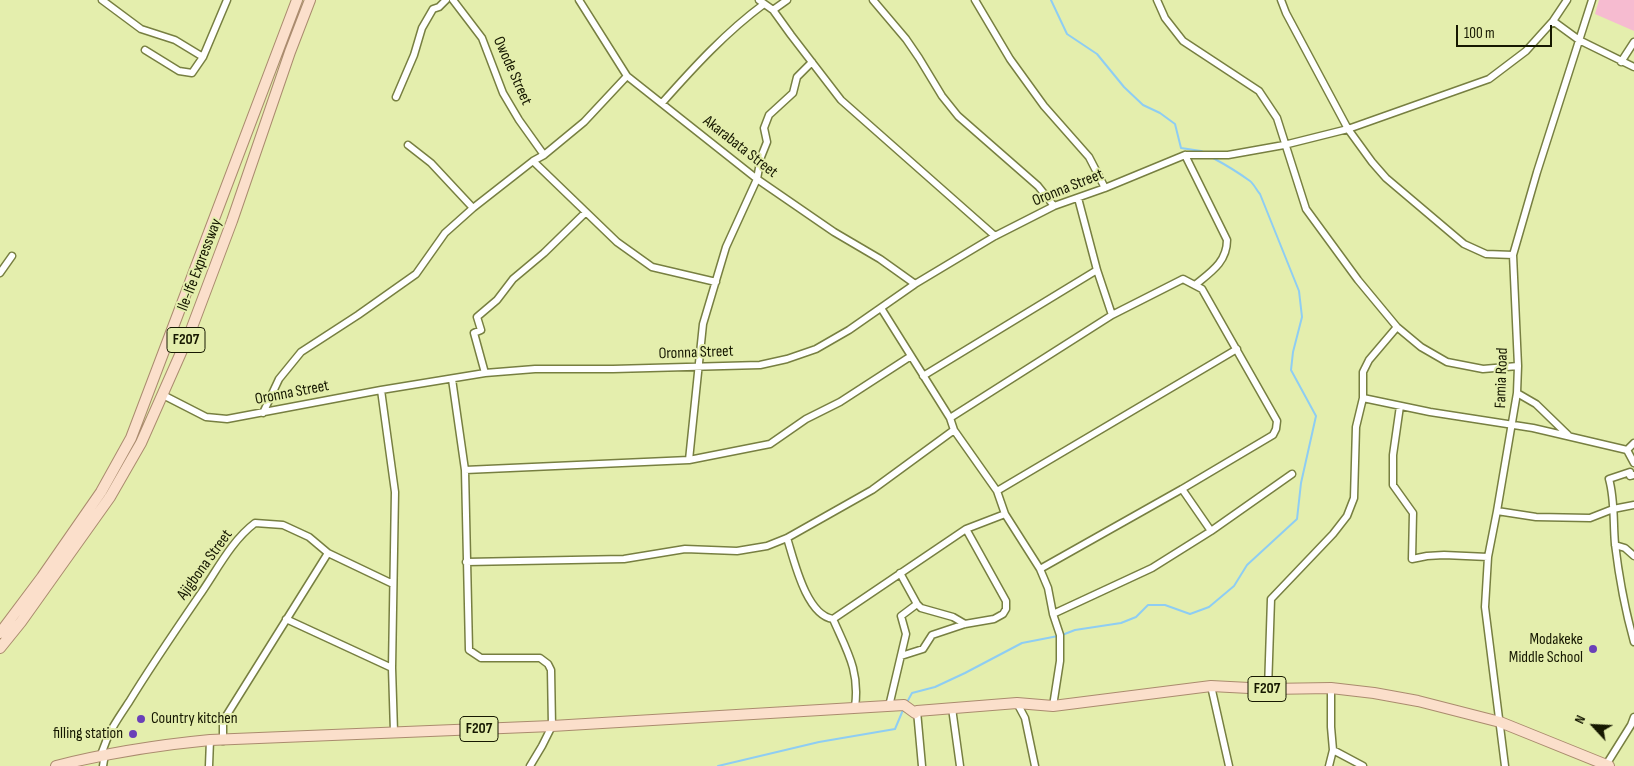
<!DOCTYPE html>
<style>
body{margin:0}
#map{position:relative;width:1634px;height:766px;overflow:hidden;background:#e4eead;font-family:"Sofia Sans Condensed",sans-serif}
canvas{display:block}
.north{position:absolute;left:1569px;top:701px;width:50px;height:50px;-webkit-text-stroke:4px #e4eead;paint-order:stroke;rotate:295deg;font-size:14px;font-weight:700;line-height:20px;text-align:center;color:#161801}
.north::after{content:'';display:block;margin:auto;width:18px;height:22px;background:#161801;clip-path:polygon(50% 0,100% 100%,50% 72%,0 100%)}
.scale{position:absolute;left:1456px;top:25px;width:96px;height:22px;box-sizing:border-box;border:2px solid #161801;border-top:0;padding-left:6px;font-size:15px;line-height:18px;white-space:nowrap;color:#161801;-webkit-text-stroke:4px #e4eead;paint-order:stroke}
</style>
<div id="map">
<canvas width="1634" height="766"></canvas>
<div class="north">N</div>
<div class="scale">100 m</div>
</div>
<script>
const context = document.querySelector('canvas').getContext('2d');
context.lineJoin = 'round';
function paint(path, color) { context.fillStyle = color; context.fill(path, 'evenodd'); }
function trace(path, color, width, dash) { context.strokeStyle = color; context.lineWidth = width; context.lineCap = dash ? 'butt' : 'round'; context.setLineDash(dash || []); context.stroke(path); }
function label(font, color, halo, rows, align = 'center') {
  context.font = font + ' "Sofia Sans Condensed",sans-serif'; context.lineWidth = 4; context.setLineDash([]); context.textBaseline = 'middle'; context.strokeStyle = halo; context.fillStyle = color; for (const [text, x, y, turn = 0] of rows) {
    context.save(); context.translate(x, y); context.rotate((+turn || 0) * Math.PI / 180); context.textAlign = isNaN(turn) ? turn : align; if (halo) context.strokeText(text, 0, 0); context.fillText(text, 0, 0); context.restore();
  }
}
const green = new Path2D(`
 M1599,0H1634V31L1595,14Z`);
const stream = new Path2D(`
 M1051,0L1067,34L1097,54L1124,87L1143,105L1160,113L1175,124L1181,148L1201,151L1205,153
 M1062,635L1075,630L1121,623L1136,617L1148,605H1165L1190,614L1209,607L1234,586L1247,565L1297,519L1301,483L1316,416L1291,370L1293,352L1302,317L1299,291L1260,194C1257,191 1254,184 1250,181C1239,173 1226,165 1213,158
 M906,704L912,693L935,687L965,673L1022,643L1058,636
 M718,766L819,742L895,729L903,710`);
const minor = new Path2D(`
 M102,0L141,29L175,40L203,57
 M453,0L482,38L503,93L519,120L544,155
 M579,0L627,76L757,179L834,232L880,259L915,284
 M759,0L773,10L791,35L841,100L995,236
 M873,0L906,39L919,58L942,96L958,116L1038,186L1054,206
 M975,0L1010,59L1044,106L1089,157L1105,188
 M1157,0L1165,18L1183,41L1259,91L1277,118L1306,209L1358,280L1397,327L1421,347L1447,362L1483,369L1518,366
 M1281,0L1286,13L1348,129L1372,162L1386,178L1464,244L1486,254L1513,255
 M773,10L787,0
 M1553,21L1579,40L1634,67
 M145,50L179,71L192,73L203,57L227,0
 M1621,62L1634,42
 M396,97L414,55L422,28L433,9L439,7L446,0
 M662,103C694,67 726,32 764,4
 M408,145L431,163L473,208
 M1185,155L1227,240C1227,262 1211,272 1195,285
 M533,161L617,242L652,267L716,282
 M1078,198L1097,270L1112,315
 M0,273L12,256
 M881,308L950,418L954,430L997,491L1005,514L1040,569L1048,588L1053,614L1060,635V661L1053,706
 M485,373L474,333L481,330L477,317L497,300L513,279L544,253L586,212
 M923,376L1097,270
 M452,379L465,470L469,650L481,658H540L548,664L551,670L552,726L542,746L530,766
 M381,390L395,492L392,668L394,732
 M1517,393L1536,404L1568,435
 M163,395L206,417L227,419L381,390L485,373L535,369H613L760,365L787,359L816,349L849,330L915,284L995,236L1054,206L1105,188L1185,155H1228L1284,145L1348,129L1489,79L1526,51L1553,21L1567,0
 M1363,398L1430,412L1533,428L1627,450L1634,443
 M1400,406L1393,455V485L1413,513L1412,559L1427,556L1444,555L1488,557
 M263,413L279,379L301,352L358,315L416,274L445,233L473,208L533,161L544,155L584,122L627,76
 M950,418L1112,315L1183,279L1202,289L1277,421L1276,429L1273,435L1182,489L1040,569
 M1627,450L1634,463
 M689,460L703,324L726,247L757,179L761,157L767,142L764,128L769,115L793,93L797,77L812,62
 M465,470L689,460L770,444L806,419L840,402L911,356
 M1634,475L1630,476V472L1609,479C1615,500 1613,522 1615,544C1619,577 1625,610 1634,642
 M997,491L1237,349
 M1497,511L1536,517L1590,518L1613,509L1634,505
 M1211,531L1292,474
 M787,538C794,560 806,615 833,619L966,529L1005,514
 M1615,545L1625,548L1634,556
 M466,562L624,559L685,549L737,551L767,546L787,538L872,490L954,430
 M917,604L921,608L953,617L965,624
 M1053,614L1152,568L1211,531L1182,489
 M286,619L392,668
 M833,619C847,651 860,671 855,707
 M901,656L923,649L932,635L965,624L994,619L1003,614L1006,609V601L966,529
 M1211,686L1229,766
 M1268,689L1271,599L1333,534L1347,516L1354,498L1356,427L1363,398V372L1369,360L1397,327
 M1017,703L1025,718L1035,766
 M892,706L890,702L906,634L901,616L917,604L900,573
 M952,708L960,766
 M917,711L922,766
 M223,741V721L328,553
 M1333,750L1363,766
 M1606,765L1631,725L1634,717
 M103,766L105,754L102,752C109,731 117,720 129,702C151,666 175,631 199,596C216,572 231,541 255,523L283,525L309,537L328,553L393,584
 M209,766L210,740
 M1329,766L1333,750L1331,727V688
 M1505,766L1485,607L1488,557L1497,511L1517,393L1518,366L1513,255L1537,172L1592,0`);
const primary = new Path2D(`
 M0,633L42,577L101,492L131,438L297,0
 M0,648L21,622L110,497L141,443L191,330L232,221L290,52L310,0
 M56,766C107,753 158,745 210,740L552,726L904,705L915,713L917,711L1017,703L1053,706L1211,686L1268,689L1331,688L1374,693L1418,701L1500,722L1609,766`);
const markers = [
 [1593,649,5,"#6a40b8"],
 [141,719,5,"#6a40b8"],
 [133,734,5,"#6a40b8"]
];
const shields = [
 [186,340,38],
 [1267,689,38],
 [479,729,38]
];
const shieldNames = [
 ["F207",186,340],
 ["F207",1267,689],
 ["F207",479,729]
];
const streetNames = [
 ["Owode Street",512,71,66],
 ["Akarabata Street",740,147,38],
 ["Oronna Street",1068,188,-22],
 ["Ile-Ife Expressway",200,265,-69],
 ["Oronna Street",696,353,-2],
 ["Famia Road",1502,378,-88],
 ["Oronna Street",292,393,-11],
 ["Ajigbona Street",205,565,-54]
];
const poiNames = [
 ["Modakeke",1583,640],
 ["Middle School",1583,658],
 ["Country kitchen",151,719,"left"],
 ["filling station",123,734]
];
paint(green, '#f6bbd0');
trace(stream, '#8ecdf3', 2);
trace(minor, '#777f41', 9);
trace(primary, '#aa8b6e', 12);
trace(minor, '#fff', 6);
trace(primary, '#fbdfcb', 10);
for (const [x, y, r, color] of markers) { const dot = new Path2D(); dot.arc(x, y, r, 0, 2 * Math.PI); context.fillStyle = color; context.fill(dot); trace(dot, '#e4eead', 2); }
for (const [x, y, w] of shields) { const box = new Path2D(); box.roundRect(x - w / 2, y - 12.5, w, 25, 4); context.fillStyle = '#e4eead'; context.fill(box); trace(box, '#161801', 1); }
label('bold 15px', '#161801', null, shieldNames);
label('16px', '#161801', '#e4eead', streetNames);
label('16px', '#161801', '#e4eead', poiNames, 'right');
</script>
